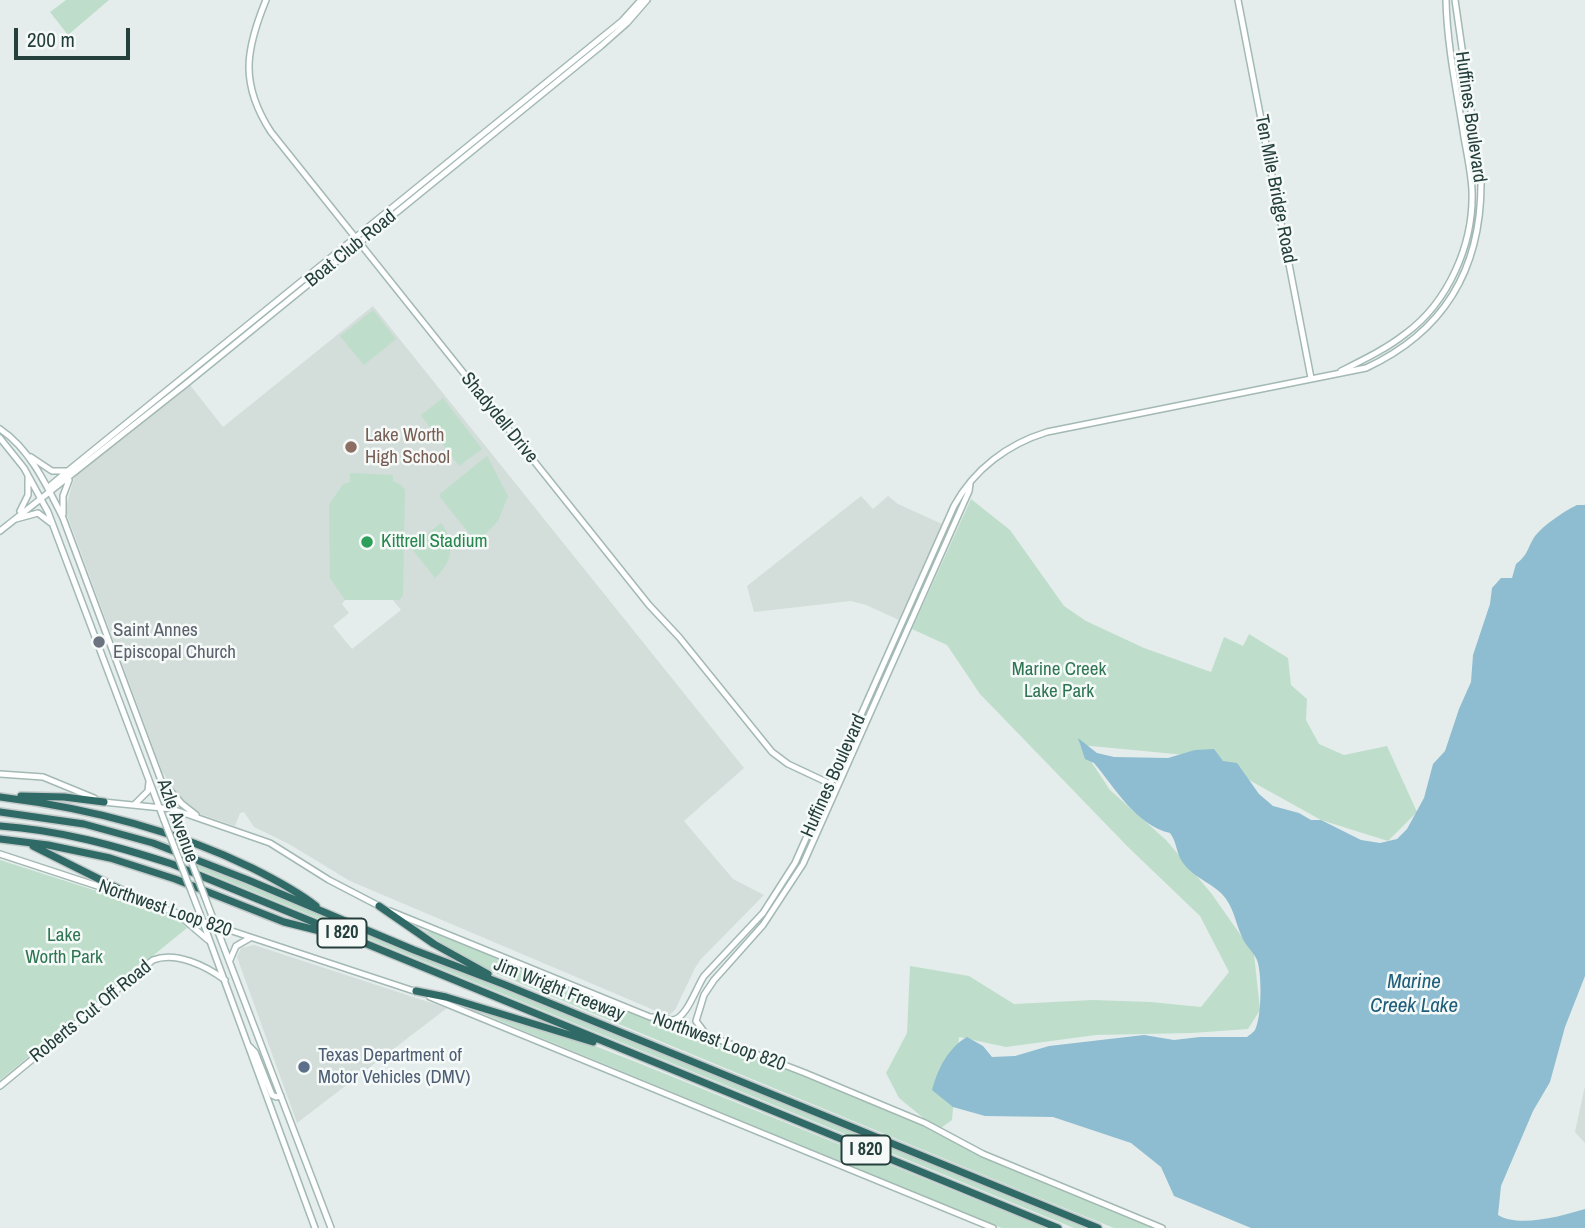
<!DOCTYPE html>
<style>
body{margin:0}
#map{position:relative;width:1585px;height:1228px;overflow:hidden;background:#e4edeb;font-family:"Archivo Narrow",sans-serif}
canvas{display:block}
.scale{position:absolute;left:14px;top:28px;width:116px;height:32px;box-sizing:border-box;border:4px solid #243f3c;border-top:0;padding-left:9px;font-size:21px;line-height:24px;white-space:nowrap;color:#243f3c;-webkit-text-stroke:5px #f5faf8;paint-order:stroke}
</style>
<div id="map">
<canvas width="1585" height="1228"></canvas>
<div class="scale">200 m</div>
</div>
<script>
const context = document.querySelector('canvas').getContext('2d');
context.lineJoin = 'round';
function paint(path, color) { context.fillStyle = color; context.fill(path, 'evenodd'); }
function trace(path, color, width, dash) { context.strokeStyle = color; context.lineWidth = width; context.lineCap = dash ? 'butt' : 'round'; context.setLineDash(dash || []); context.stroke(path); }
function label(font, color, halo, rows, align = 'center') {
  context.font = font + ' "Archivo Narrow",sans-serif'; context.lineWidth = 5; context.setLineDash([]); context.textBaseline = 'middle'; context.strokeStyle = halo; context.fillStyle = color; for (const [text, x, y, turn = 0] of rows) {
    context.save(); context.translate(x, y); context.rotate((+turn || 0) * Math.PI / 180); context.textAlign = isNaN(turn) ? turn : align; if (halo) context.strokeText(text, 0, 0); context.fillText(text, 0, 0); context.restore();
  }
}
const built = new Path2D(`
 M373,306L744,768L684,821L733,879L764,895L701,959L695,968L675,1010L668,1016L350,881L289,844L254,827L244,812L240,813L235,826L197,813L175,793L162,771L67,515L66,507L75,475L190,385L223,427ZM345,600H393L401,610L352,649L333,626L349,613L342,604Z
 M861,496L873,509L888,496L898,504L942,524L899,620L866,605L851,601L754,612L747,586Z
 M254,945L447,1008L297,1123L237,957L241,948Z
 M1585,1086V1143L1575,1132Z`);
const green = new Path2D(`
 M66,0H109L68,35L50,12Z
 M373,310L396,339L364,365L340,336Z
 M443,398L482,449L459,466L421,415Z
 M487,456L508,496L498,521L477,543L439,496L440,494Z
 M350,473L393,475V481L401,485L405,490L403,595L399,600H345L330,578L329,505L343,484L350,482Z
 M971,499L1010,530L1064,606L1086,621L1144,648L1211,672L1224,637L1243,646L1249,634L1288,658L1291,685L1307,699L1306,720L1319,744L1344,755L1387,746L1417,812L1388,841L1321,820L1249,780L1217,758L1080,745L1110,790L1166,840L1211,893L1254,954L1260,1010L1248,1029L1192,1033L1096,1035L1006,1047L959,1037L952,1120L938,1130L899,1098L886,1073L907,1033L910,966L969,976L1014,1004L1093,1000L1151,1002L1201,1007L1229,972L1200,916L1128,847L980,694L947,645L912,629Z
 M441,523C456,542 453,562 435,578L412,549V546Z
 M0,860L175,916L187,928L0,1080Z
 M196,864L1089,1228H1074L198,869Z
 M423,930L429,932L430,930L661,1024L731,1046L800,1074L921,1124L988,1159L1153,1228H1114L1032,1195L493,972L449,948Z
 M459,1004L582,1041L636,1062L1046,1228H1002Z`);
const water = new Path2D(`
 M1577,505H1585V976L1565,1027L1550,1082L1533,1111L1501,1186L1498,1215C1519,1228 1562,1216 1585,1209V1228H1251L1174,1196L1161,1167L1131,1143L1053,1117L985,1116L953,1107L932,1090C938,1069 947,1049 967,1037L983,1046L992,1057L1015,1056L1049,1046L1144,1035L1174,1040L1200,1037H1247C1249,1035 1253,1033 1255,1030C1262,1017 1262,973 1257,960C1253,951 1245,945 1242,937C1235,922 1234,906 1221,893C1208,881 1189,875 1180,858C1176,849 1176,841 1170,833C1136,825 1115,788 1094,763L1085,759L1078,738L1097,753L1114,757L1168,758L1195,750L1214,749L1223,761L1237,763L1259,794L1273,806L1299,813L1311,820H1321L1361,840L1380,843L1397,839L1407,829L1424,798L1433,764L1445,751L1459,709L1471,682L1473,655L1490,604L1492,588L1501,578H1512L1516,564C1529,554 1527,548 1535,536C1545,524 1563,512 1577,505Z`);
const secondary = new Path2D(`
 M266,0C245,51 240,84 271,132L649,605L679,637L772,752L788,764L837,787
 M1238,0L1311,378
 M1341,371C1363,360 1386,349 1405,334C1449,302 1474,243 1472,190C1471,172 1467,154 1464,137C1457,92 1447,46 1446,0
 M0,429C30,449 47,486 63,518L175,818
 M0,438L24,468L48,512L164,820
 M31,457L52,471H66
 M49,490L51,485L69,470L622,21L641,0
 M20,511L28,495V478
 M63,514V496L69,480
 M16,519L38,513L51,523
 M0,531L187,383L601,46L627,23L647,0
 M0,774L43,777L94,798
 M166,786L182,804L196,815
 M103,802L172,809L270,843L329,880L381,907
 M134,805L148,791L149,782
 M0,854L125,895
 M144,902L417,992
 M390,911L650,1017
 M200,914L315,1228
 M212,916L331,1228
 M181,917L208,940
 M230,960L236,946L250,938
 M430,997L993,1228
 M650,1017C658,1016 664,1020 672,1020C686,1020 696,988 704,976L763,913L795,863L954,506C974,469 1008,444 1047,432L1366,368C1446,331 1482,266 1481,180L1455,0
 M666,1022L707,1035L805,1073L925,1123L983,1154L1162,1228
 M705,1033L696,1021L704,995L714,980L763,925L803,864L969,491L970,484
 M249,1046L255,1052L272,1095L276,1097L281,1096
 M0,1086L153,960C176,951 206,966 225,980`);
const highway = new Path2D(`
 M21,796L64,797L104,802
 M0,797C88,808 172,829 252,868C274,879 297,891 316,906
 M0,812L84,824L153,843L248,880L414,950L503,984L1098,1228
 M0,826C60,830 116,846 172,864L1058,1228
 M0,839L48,845L110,858L175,879L284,922L348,938
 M33,846L145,902
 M379,906L434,944L488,974
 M416,991L446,997L593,1042`);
const secondaryBridge = new Path2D(`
 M175,818L212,916
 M164,820L200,914`);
const markers = [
 [351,447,7,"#8d6e63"],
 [367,542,7,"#2e9e5b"],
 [99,642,7,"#6b7280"],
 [304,1067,7,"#5c6f8a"]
];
const shields = [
 [342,933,49],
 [866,1150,49]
];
const shieldNames = [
 ["I 820",342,933],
 ["I 820",866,1150]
];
const streetNames = [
 ["Huffines Boulevard",1470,117,82],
 ["Ten Mile Bridge Road",1275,189,79],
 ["Boat Club Road",351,249,-39],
 ["Shadydell Drive",499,418,51],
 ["Huffines Boulevard",834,776,-66],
 ["Azle Avenue",177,821,70],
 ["Northwest Loop 820",165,909,19],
 ["Jim Wright Freeway",559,990,22],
 ["Roberts Cut Off Road",91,1012,-39],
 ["Northwest Loop 820",719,1042,20]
];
const educationNames = [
 ["Lake Worth",365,436],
 ["High School",365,458]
];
const leisureNames = [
 ["Kittrell Stadium",381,542]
];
const worshipNames = [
 ["Saint Annes",113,631],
 ["Episcopal Church",113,653]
];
const parkNames = [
 ["Marine Creek",1059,670],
 ["Lake Park",1059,692],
 ["Lake",64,936],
 ["Worth Park",64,958]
];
const serviceNames = [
 ["Texas Department of",318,1056],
 ["Motor Vehicles (DMV)",318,1078]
];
const waterNames = [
 ["Marine",1414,982],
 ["Creek Lake",1414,1006]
];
paint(built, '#d3ddda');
paint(green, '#bedecb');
paint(water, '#8ebcd0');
trace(secondary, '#a3b9b4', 8);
trace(highway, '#c2c9c8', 10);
trace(secondary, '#fff', 5);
trace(highway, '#306a67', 7);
trace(secondaryBridge, '#a3b9b4', 8, []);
trace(secondaryBridge, '#fff', 5);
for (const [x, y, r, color] of markers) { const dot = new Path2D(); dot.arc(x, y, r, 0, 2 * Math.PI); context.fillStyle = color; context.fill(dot); trace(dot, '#f5faf8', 2.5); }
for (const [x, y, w] of shields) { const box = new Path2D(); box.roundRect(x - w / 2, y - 14.5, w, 29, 5); context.fillStyle = '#f5faf8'; context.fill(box); trace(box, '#243f3c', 2); }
label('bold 18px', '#243f3c', null, shieldNames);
label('19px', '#243f3c', '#f5faf8', streetNames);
label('19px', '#785e54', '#f5faf8', educationNames, 'left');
label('19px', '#27864d', '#f5faf8', leisureNames, 'left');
label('19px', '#5b616d', '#f5faf8', worshipNames, 'left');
label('19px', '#2f7554', '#f5faf8', parkNames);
label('19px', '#4e5e75', '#f5faf8', serviceNames, 'left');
label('italic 21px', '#1f5d7a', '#f5faf8', waterNames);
</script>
